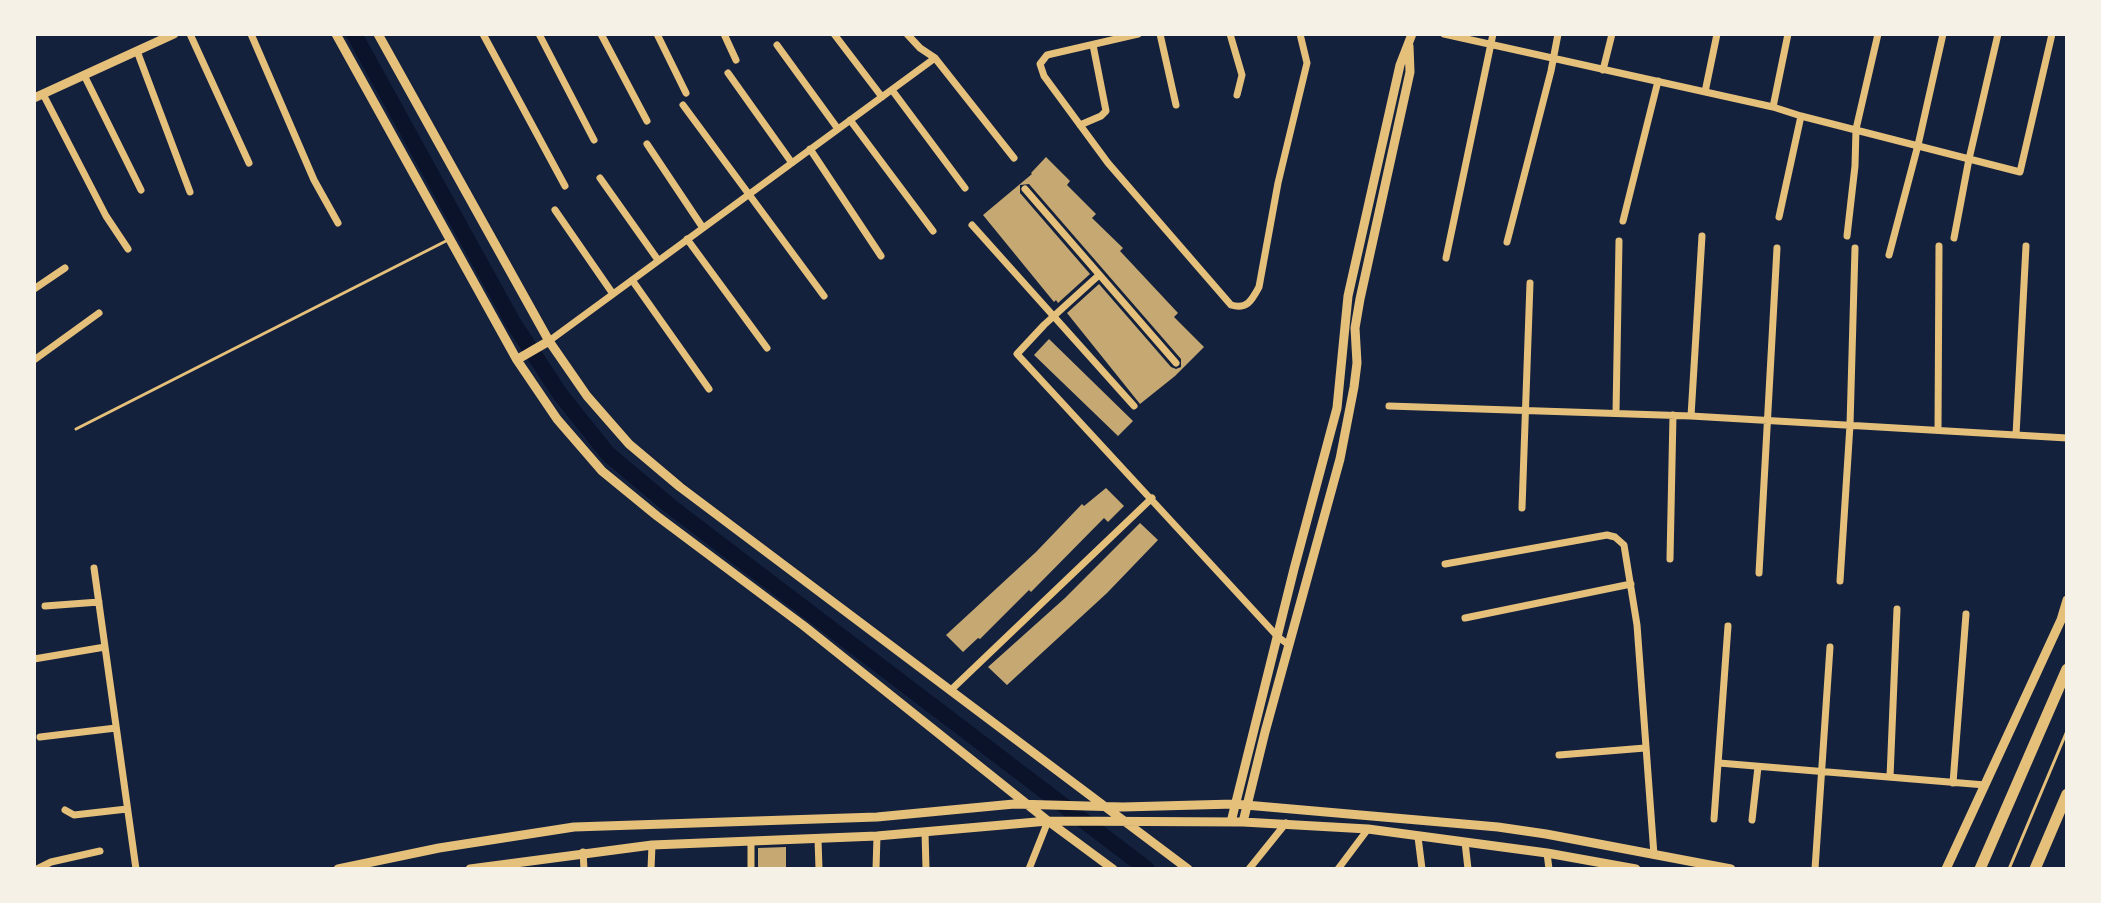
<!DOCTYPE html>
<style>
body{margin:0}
#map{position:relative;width:2101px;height:903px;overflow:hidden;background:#14213d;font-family:Manrope,sans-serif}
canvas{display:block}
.frame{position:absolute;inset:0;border:36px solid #f6f1e7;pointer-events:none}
</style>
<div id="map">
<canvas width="2101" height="903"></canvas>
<div class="frame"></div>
</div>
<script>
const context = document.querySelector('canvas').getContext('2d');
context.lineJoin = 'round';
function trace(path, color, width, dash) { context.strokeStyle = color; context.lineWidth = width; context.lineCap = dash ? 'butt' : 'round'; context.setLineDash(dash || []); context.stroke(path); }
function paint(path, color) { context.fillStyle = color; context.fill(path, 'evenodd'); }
const canal = new Path2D(`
 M354,34L514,324L560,394L608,454L670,506L1147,869`);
const building = new Path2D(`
 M1046,157L1070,181L1067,185L1096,214L1092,218L1123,248L1120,251L1178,313L1174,317L1204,347L1175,376L1140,404L1067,313L1099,284L1171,367L1176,369L1181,367V359L1029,184L1020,185V193L1090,274L1058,303L1056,300L1054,302L983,215L1032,174L1031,173Z
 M1049,339L1133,421L1118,436L1034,355Z
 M1106,488L1124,506L1108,522L1104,518L1031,592L1029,590L980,639L978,638L963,652L946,635L1036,552L1082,504L1084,506Z
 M1140,523L1158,540L1107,593L1007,685L988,667L1065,598Z
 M786,847V869H758V848Z`);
const service = new Path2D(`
 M76,429L446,241
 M2009,869L2067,731`);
const minor = new Path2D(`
 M190,34L249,163
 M251,34L314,180L338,223
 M483,34L565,186
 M539,34L594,140
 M601,34L647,121
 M657,34L686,93
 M724,34L736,60
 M834,34L882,97
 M907,34L920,48L935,58L1014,158
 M1138,34L1047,55L1040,64L1044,76L1108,163L1231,305C1247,310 1252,300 1259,287L1278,183L1307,63L1300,34
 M1160,34L1176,105
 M1230,34L1242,75L1237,95
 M1444,34L1773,107L1801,116L2020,172L2052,34
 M777,45L838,129
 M137,51L190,192
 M1603,70L1612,34
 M728,73L792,163
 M84,75L141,190
 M892,90L965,188
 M1705,92L1717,34
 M43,94L106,216L128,249
 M683,105L824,296
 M1773,107L1788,34
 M850,120L933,231
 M1080,125L1101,116L1106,111L1093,45
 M647,144L703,228
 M810,149L881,256
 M600,178L658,260
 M1025,189L1176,363
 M555,210L613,294
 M1779,217L1801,116
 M1623,221L1658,81
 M972,225L1134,406
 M1847,236L1855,166L1856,129L1878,34
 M1954,238L1969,159L1998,34
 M687,239L767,348
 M1507,242L1551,71L1558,34
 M1889,255L1918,145L1943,34
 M1446,258L1493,34
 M1099,275L1044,325L1017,354L1278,637L1289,645
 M632,280L709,389
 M34,289L65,268
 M549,341L935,58
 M34,360L99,313
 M1389,406L1691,416L2067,438
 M1616,413L1619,241
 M1691,416L1702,236
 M1938,430L1939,246
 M2016,435L2026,246
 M1522,508L1530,283
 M1670,559L1673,415
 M1445,564L1607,535L1615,537L1624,545L1637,625L1654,855
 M94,568L136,869
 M1759,573L1777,248
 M1840,581L1850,425L1855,248
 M45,606L99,602
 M1465,618L1631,584
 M34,659L105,647
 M952,689L1152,498
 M40,737L116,728
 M1559,755L1645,748
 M1719,763L1985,785
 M1890,777L1897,609
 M1953,783L1966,614
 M65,810L74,815L127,809
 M1714,819L1728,626
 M1752,820L1758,767
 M925,832L926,869
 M1418,837L1422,869
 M818,839L819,869
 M1465,842L1468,869
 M583,852L584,869
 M1547,853L1549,869
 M37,869L51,862L100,851
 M651,869L652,845
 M751,869V841
 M876,869L877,836
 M1029,869L1048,821
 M1249,869L1286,823
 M1338,869L1368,829
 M1815,869L1830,647`);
const tertiary = new Path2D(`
 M336,34L517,360L557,419L602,471L657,516L804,626L1048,821L1113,869
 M378,34L549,341L587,396L629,444L680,487L1188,869
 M34,98L174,34
 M518,359L549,341
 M1231,822L1294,569L1337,408L1348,296L1400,65L1412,34
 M1243,822L1265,732L1340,459L1354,387L1357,363L1355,328L1360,299L1410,72L1409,46
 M338,869L439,848L574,827L877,817L1014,804L1123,807L1234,804L1498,827L1546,834L1731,869
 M470,869L652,845L877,836L1048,821L1243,822L1368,829L1547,853L1636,869
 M1946,869L2061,620L2067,600`);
const primary = new Path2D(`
 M1980,869L2067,669
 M2035,869L2067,794`);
trace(canal, '#0b132b', 16);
paint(building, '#c6a872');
trace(service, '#e5c07b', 3);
trace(minor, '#e5c07b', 7);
trace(tertiary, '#e5c07b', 9);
trace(primary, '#e5c07b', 11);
</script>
